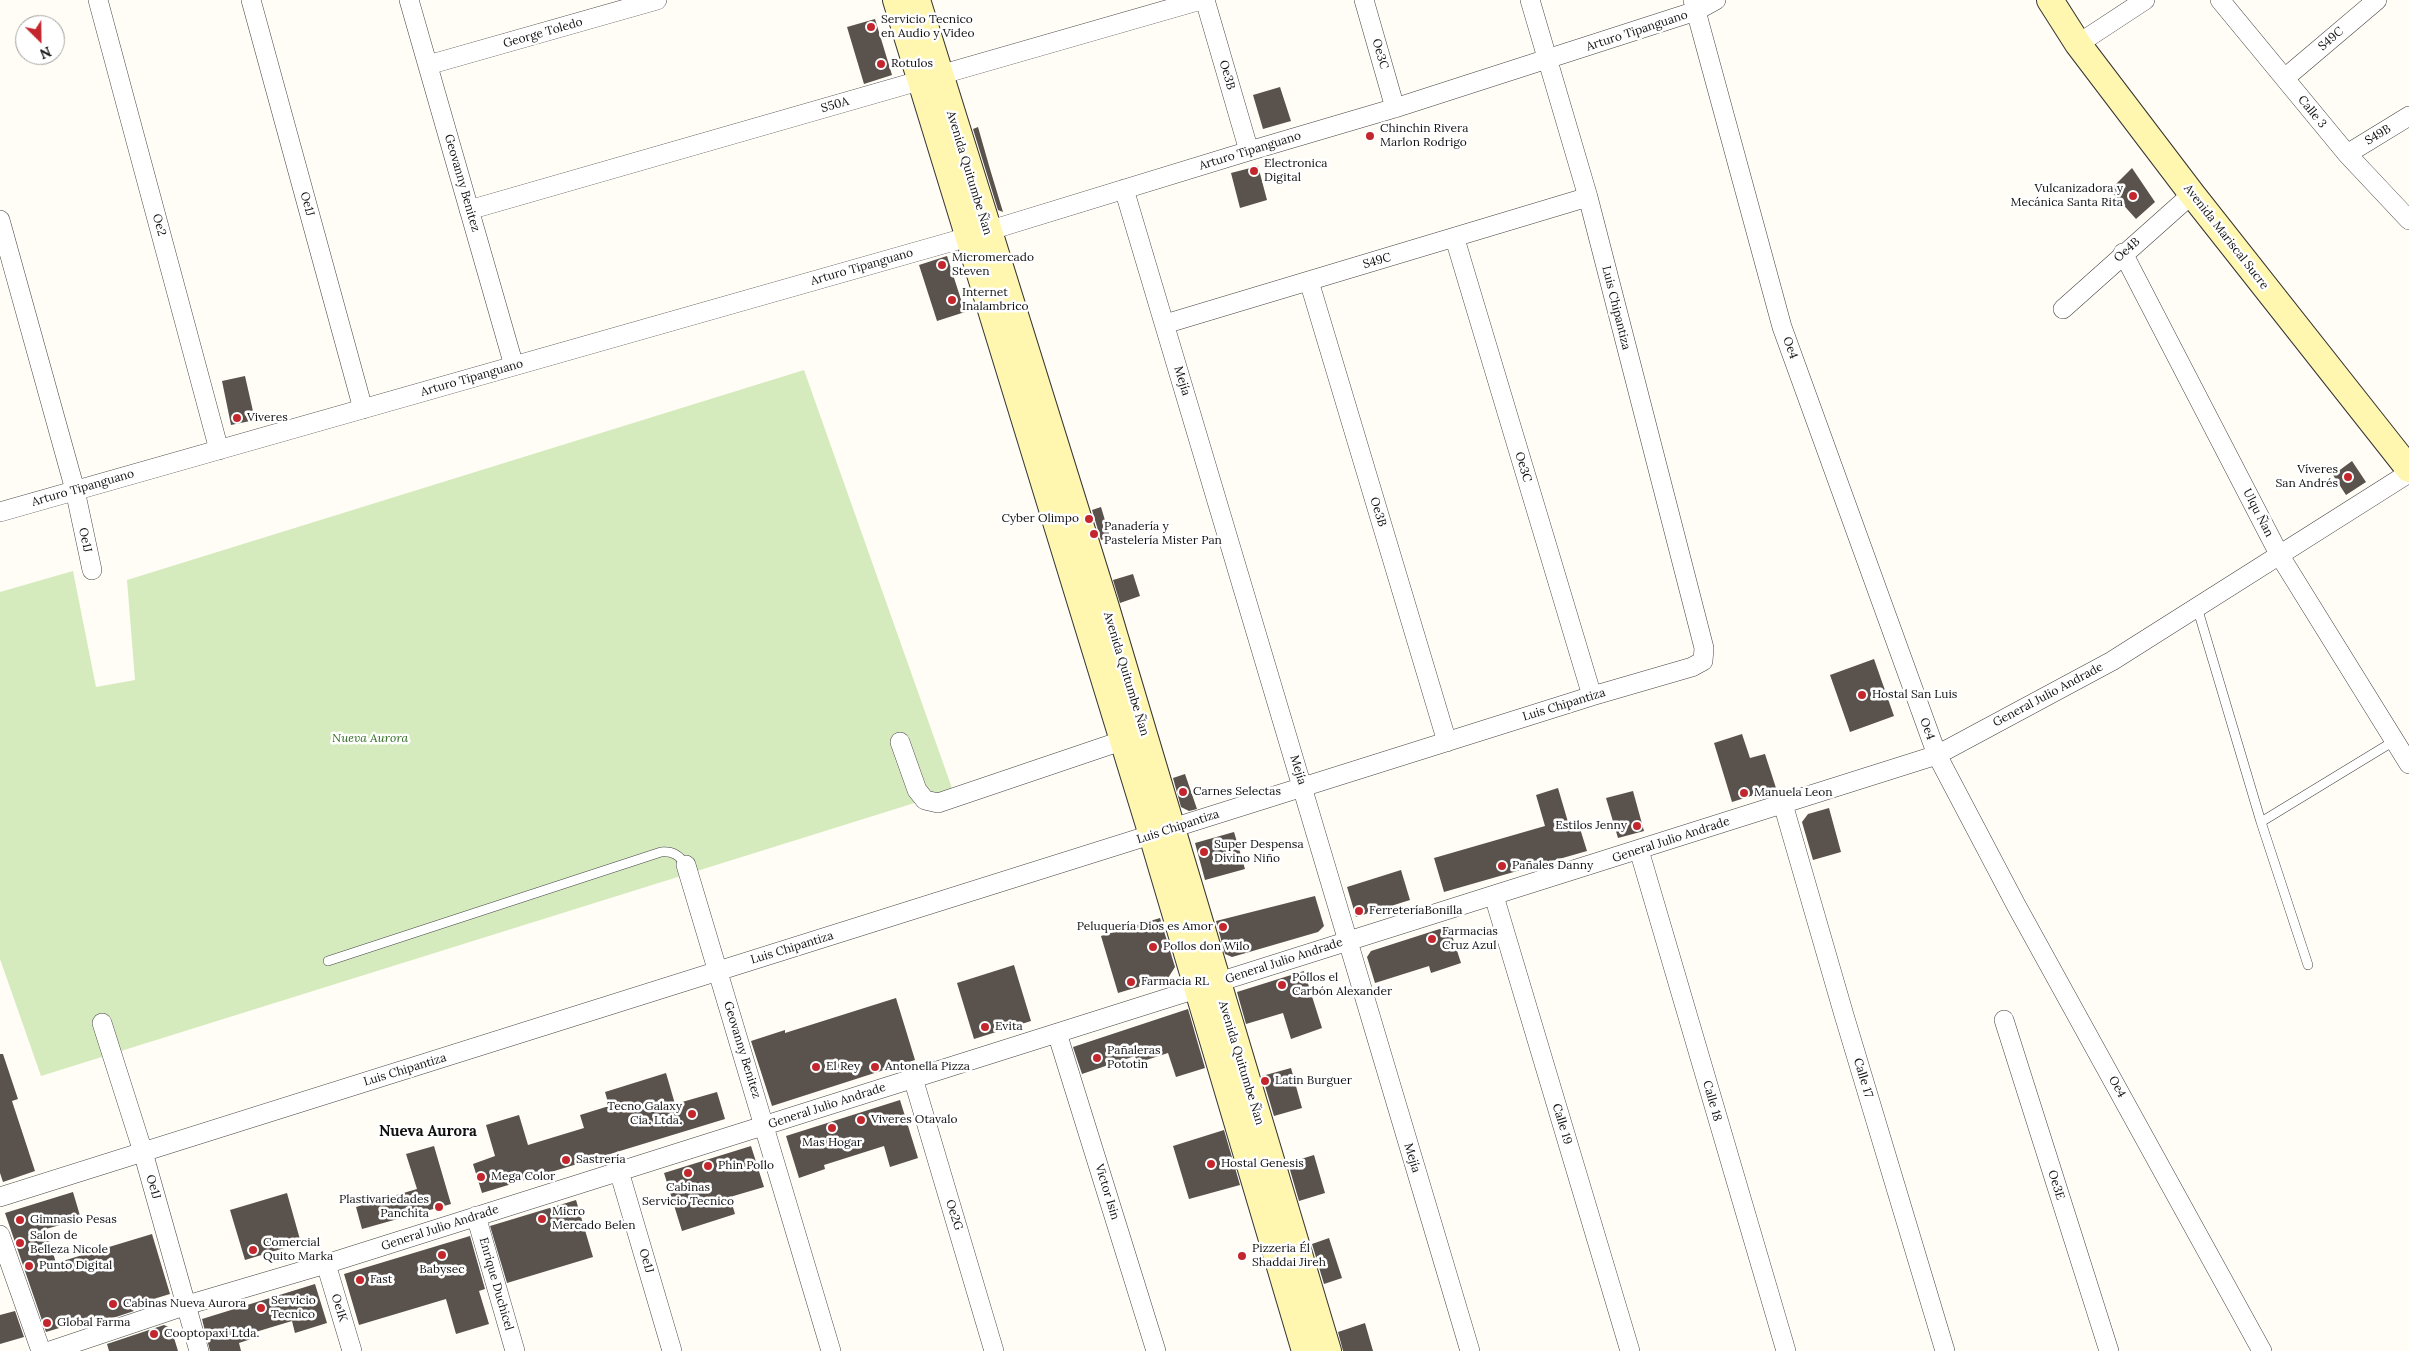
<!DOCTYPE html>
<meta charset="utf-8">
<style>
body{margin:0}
#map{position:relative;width:2409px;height:1351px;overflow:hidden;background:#fffdf5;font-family:Lora,serif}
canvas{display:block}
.north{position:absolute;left:15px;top:15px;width:50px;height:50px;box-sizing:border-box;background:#fff;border:1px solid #a0a0a0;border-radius:50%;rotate:157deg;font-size:14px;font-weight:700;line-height:20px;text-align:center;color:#111}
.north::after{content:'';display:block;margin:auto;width:18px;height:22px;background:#c4262e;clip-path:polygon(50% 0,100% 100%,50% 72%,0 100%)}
</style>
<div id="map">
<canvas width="2409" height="1351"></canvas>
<div class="north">N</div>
</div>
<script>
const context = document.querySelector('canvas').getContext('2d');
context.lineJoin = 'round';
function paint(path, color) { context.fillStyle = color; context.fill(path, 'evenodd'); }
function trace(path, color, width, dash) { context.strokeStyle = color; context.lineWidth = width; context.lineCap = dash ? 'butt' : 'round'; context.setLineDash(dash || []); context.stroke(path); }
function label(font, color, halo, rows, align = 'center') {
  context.font = font + ' Lora,serif'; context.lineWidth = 5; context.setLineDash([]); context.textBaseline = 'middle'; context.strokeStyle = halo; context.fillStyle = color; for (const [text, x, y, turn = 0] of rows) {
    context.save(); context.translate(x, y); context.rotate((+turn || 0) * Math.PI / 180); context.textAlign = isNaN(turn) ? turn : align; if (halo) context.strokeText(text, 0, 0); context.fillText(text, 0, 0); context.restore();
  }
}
const green = new Path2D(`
 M804,370L953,791L41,1076L0,959V592L73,571L96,687L135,680L127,580Z`);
const building = new Path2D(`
 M875,19L892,75L864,84L847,27Z
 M1280,87L1291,121L1263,129L1253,95Z
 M978,127L990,169L1003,212L998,210L973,129Z
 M1258,166L1267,200L1240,208L1231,173Z
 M2132,168L2155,202L2136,219L2110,190Z
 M947,256L965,312L937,321L919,265Z
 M245,376L255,420L231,425L222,381Z
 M2352,461L2366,482L2346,495L2333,475Z
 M1101,507L1110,537L1101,540L1092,510Z
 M1133,574L1140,596L1120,603L1113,580Z
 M1874,659L1894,716L1850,732L1830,675Z
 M1742,734L1750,758L1765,754L1776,788L1732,802L1714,743Z
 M1185,774L1197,809L1189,811L1181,807L1173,778Z
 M1558,788L1568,822L1577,819L1587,851L1444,892L1434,858L1545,826L1536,795Z
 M1633,791L1644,831L1618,838L1606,798Z
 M1829,808L1841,852L1813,860L1802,822L1808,814Z
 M1234,832L1245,869L1205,880L1195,843Z
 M1401,870L1410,900L1356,917L1347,887Z
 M1315,896L1324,926L1318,932L1232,957L1225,954L1216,921Z
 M1160,918L1175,967L1168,978L1118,993L1101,936Z
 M1449,926L1461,963L1431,973L1429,966L1375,983L1367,957L1371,951Z
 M1014,965L1031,1021L974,1039L957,983Z
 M1304,971L1322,1028L1291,1039L1283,1013L1246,1024L1237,992Z
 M896,998L915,1060L772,1106L751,1041L785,1030V1033Z
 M1188,1009L1205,1068L1176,1077L1168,1053L1137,1063L1135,1056L1082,1074L1073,1047Z
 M0,1054H3L18,1099L12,1101L35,1171L3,1182L0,1173Z
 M1291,1068L1302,1108L1274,1116L1262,1076Z
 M666,1073L675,1104L717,1092L725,1119L482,1193L473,1164L495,1156L486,1125L519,1115L528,1145L584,1128L580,1115L609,1106L605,1092Z
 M900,1100L918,1158L890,1167L884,1146L824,1165L825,1169L799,1178L786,1136Z
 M1224,1130L1240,1185L1189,1199L1173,1146Z
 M434,1146L451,1204L362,1229L356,1207L417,1189L406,1154Z
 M751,1146L764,1187L730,1197L735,1214L682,1231L664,1173Z
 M1314,1155L1325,1193L1299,1201L1288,1163Z
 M73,1192L81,1219L46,1229L56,1263L152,1234L170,1294L127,1307L134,1311L101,1322L99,1316L46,1332L5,1213Z
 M287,1193L301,1243L245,1260L230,1210Z
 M576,1200L593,1257L507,1283L490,1226Z
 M470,1236L485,1289L479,1291L489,1324L456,1334L446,1299L359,1325L344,1274Z
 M1329,1238L1342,1278L1324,1284L1312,1244Z
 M315,1284L327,1323L295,1333L292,1321L249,1334L251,1339L239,1343L241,1351H210L202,1319Z
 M15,1311L24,1337L0,1344V1315Z
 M1365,1323L1373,1351H1343L1338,1332Z
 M164,1325L171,1328L178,1351H109L107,1344Z`);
const lane = new Path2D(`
 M2197,607L2261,822L2308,965
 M2261,822L2394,741
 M328,961L661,852C673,851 679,855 686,865`);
const street = new Path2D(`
 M98,0L219,450
 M251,0L363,409
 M409,0L514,366
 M1205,0L1249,151
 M1364,0L1395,108
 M1693,0L1782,327L1937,755L2016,905L2262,1351
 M2220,0L2347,154L2409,220
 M2078,44L2145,0
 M428,65L657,0
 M2285,78L2377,0
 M2347,154L2409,116
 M1124,189L1470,1351
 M469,210L1201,0
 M0,220L75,490L92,570
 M1455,239L1592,696
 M2123,253L2280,556L2409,764
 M1309,281L1447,742
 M2063,309L2192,194
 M1165,324L1588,197
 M0,512L968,237L1249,151L1395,108L1696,11L1716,0
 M900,742L917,790L925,800L938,803L1133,737
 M1783,804L1844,1015L1945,1351
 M1639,850L1786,1351
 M686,865L831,1351
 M1494,896L1630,1351
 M2004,1020L2109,1351
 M102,1023L143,1152L199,1351
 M1057,1033L1156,1351
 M913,1078L994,1351
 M619,1171L672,1351
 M0,1197L1592,696L1692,667L1703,661L1704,648L1588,197L1530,0
 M476,1216L515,1351
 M0,1235L41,1351
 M326,1264L352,1351
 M50,1351L187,1305L326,1264L1937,755L2112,661L2409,473`);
const secondary = new Path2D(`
 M896,0L1152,835L1305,1351
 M917,0L1105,604L1328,1351
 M2050,0L2078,44L2192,194L2409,469`);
const markers = [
 [871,27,5,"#c4262e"],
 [881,64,5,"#c4262e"],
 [1370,136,5,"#c4262e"],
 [1254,171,5,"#c4262e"],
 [2133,196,5,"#c4262e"],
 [942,265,5,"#c4262e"],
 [952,300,5,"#c4262e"],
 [237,418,5,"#c4262e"],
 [2348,477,5,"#c4262e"],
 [1089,519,5,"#c4262e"],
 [1094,534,5,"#c4262e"],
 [1862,695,5,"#c4262e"],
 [1183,792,5,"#c4262e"],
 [1744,793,5,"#c4262e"],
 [1637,826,5,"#c4262e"],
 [1204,852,5,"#c4262e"],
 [1502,866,5,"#c4262e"],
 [1359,911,5,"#c4262e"],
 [1223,927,5,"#c4262e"],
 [1432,939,5,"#c4262e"],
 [1153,947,5,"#c4262e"],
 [1131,982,5,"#c4262e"],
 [1282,985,5,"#c4262e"],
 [985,1027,5,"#c4262e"],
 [1097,1058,5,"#c4262e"],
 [816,1067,5,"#c4262e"],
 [875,1067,5,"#c4262e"],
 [1265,1081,5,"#c4262e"],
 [692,1114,5,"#c4262e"],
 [861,1120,5,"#c4262e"],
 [832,1128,5,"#c4262e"],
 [566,1160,5,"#c4262e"],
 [1211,1164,5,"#c4262e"],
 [708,1166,5,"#c4262e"],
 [688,1173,5,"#c4262e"],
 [481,1177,5,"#c4262e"],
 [439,1207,5,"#c4262e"],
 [542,1219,5,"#c4262e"],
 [20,1220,5,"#c4262e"],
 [20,1243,5,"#c4262e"],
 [253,1250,5,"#c4262e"],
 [442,1255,5,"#c4262e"],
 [1242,1256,5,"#c4262e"],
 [29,1266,5,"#c4262e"],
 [360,1280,5,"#c4262e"],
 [113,1304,5,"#c4262e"],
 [261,1308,5,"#c4262e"],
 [47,1323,5,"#c4262e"],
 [154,1334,5,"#c4262e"]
];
const poiNames = [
 ["Servicio Tecnico",881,20],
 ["en Audio y Video",881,34],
 ["Rotulos",891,64],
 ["Chinchin Rivera",1380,129],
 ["Marlon Rodrigo",1380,143],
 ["Electronica",1264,164],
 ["Digital",1264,178],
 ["Vulcanizadora y",2123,189,"right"],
 ["Mecánica Santa Rita",2123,203,"right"],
 ["Micromercado",952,258],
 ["Steven",952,272],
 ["Internet",962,293],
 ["Inalambrico",962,307],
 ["Viveres",247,418],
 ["Víveres",2338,470,"right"],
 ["San Andrés",2338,484,"right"],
 ["Cyber Olimpo",1079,519,"right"],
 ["Panadería y",1104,527],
 ["Pastelería Mister Pan",1104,541],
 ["Hostal San Luis",1872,695],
 ["Carnes Selectas",1193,792],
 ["Manuela Leon",1754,793],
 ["Estilos Jenny",1627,826,"right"],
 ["Super Despensa",1214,845],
 ["Divino Niño",1214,859],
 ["Pañales Danny",1512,866],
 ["FerreteríaBonilla",1369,911],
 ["Peluquería Dios es Amor",1213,927,"right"],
 ["Farmacias",1442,932],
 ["Cruz Azul",1442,946],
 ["Pollos don Wilo",1163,947],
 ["Pollos el",1292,978],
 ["Carbón Alexander",1292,992],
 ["Farmacia RL",1141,982],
 ["Evita",995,1027],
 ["Pañaleras",1107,1051],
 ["Pototin",1107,1065],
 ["El Rey",826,1067],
 ["Antonella Pizza",885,1067],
 ["Latin Burguer",1275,1081],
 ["Tecno Galaxy",682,1107,"right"],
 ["Cia. Ltda.",682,1121,"right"],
 ["Viveres Otavalo",871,1120],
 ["Mas Hogar",832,1143,"center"],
 ["Sastrería",576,1160],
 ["Hostal Genesis",1221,1164],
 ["Phin Pollo",718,1166],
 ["Mega Color",491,1177],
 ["Cabinas",688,1188,"center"],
 ["Servicio Tecnico",688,1202,"center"],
 ["Plastivariedades",429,1200,"right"],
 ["Panchita",429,1214,"right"],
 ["Micro",552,1212],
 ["Mercado Belen",552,1226],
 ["Gimnasio Pesas",30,1220],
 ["Salon de",30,1236],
 ["Belleza Nicole",30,1250],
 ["Comercial",263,1243],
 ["Quito Marka",263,1257],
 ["Pizzeria Él",1252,1249],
 ["Shaddai Jireh",1252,1263],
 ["Punto Digital",39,1266],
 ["Babysec",442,1270,"center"],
 ["Fast",370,1280],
 ["Servicio",271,1301],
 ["Tecnico",271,1315],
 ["Cabinas Nueva Aurora",123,1304],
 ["Global Farma",57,1323],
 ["Cooptopaxi Ltda.",164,1334]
];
const streetNames = [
 ["Arturo Tipanguano",1637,31,-18],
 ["George Toledo",543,33,-16],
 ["S49C",2331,39,-41],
 ["Oe3C",1380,54,74],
 ["Oe3B",1227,75,74],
 ["S50A",835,105,-16],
 ["Calle 3",2312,112,51],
 ["S49B",2378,135,-31],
 ["Arturo Tipanguano",1250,151,-17],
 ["Avenida Quitumbe Ñan",969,173,73],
 ["Geovanny Benitez",462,183,74],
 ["Oe1J",307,204,75],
 ["Oe2",159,225,75],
 ["Avenida Mariscal Sucre",2226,237,52],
 ["Oe4B",2127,250,-42],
 ["S49C",1377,261,-16],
 ["Arturo Tipanguano",862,267,-16],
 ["Luis Chipantiza",1616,308,76],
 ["Oe4",1790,348,70],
 ["Arturo Tipanguano",472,378,-16],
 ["Mejía",1182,381,73],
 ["Oe3C",1523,467,73],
 ["Arturo Tipanguano",83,488,-16],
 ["Oe3B",1378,512,73],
 ["Ulqu Ñan",2258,513,63],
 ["Oe1J",85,540,78],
 ["Avenida Quitumbe Ñan",1126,674,73],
 ["General Julio Andrade",2048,695,-28],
 ["Luis Chipantiza",1564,705,-17],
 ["Oe4",1927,729,70],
 ["Mejía",1298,770,73],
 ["Luis Chipantiza",1178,827,-18],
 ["General Julio Andrade",1671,840,-18],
 ["Luis Chipantiza",792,948,-17],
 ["General Julio Andrade",1284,961,-18],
 ["Geovanny Benitez",742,1050,73],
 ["Avenida Quitumbe Ñan",1241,1063,73],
 ["Luis Chipantiza",405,1070,-17],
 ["Calle 17",1863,1078,73],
 ["Oe4",2117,1087,61],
 ["Calle 18",1712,1101,74],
 ["General Julio Andrade",827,1106,-18],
 ["Calle 19",1562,1124,73],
 ["Mejía",1412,1158,73],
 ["Oe3E",2056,1185,73],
 ["Oe1J",153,1187,74],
 ["Victor Isin",1107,1192,73],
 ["Oe2G",954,1215,73],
 ["General Julio Andrade",440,1228,-18],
 ["Oe1J",646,1261,74],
 ["Enrique Duchicel",496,1284,74],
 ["Oe1K",339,1308,73]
];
const parkNames = [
 ["Nueva Aurora",370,739]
];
const quarterNames = [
 ["Nueva Aurora",428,1132]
];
paint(green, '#d5ebbd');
paint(building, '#5a524d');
trace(lane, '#444', 10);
trace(street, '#444', 20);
trace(secondary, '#333', 28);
trace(lane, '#fff', 9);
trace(street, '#fff', 19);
trace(secondary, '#fff6b0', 26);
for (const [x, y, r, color] of markers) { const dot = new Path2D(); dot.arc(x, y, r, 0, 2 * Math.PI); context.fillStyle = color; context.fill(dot); trace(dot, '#fff', 2); }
label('12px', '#111', '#fff', poiNames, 'left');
label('12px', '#111', '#fff', streetNames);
label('italic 12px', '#2f6b1f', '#fff', parkNames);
label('bold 15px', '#111', '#fff', quarterNames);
</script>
